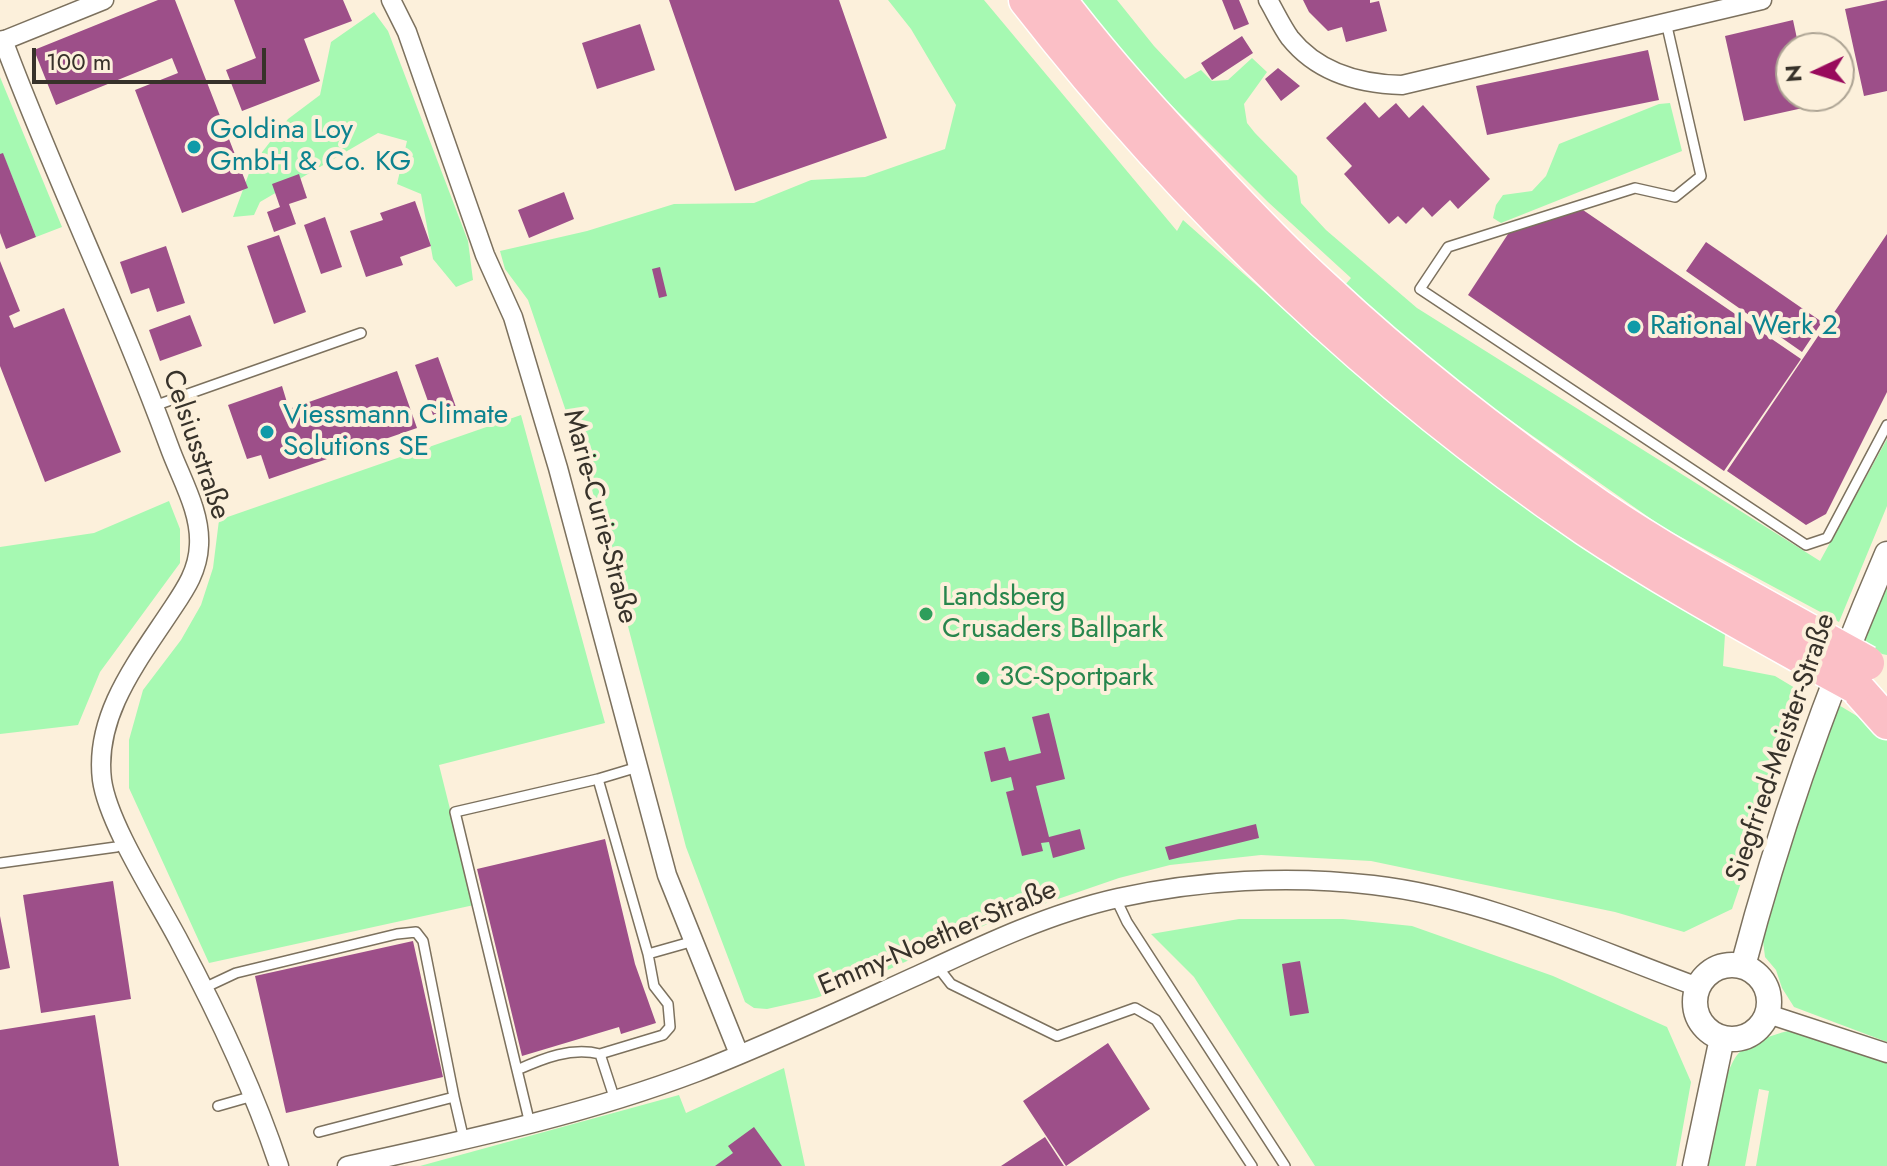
<!DOCTYPE html>
<meta charset="utf-8">
<style>
body{margin:0}
#map{position:relative;width:1887px;height:1166px;overflow:hidden;background:#fcf0db;font-family:Jost,sans-serif}
canvas{display:block}
.north{position:absolute;left:1775px;top:32px;width:80px;height:80px;box-sizing:border-box;background:#fcf0db;border:2px solid #ada494;border-radius:50%;rotate:266deg;font-size:22px;font-weight:700;line-height:32px;text-align:center;color:#37322a}
.north::after{content:'';display:block;margin:auto;width:28px;height:36px;background:#990a5c;clip-path:polygon(50% 0,100% 100%,50% 72%,0 100%)}
.scale{position:absolute;left:32px;top:48px;width:234px;height:36px;box-sizing:border-box;border:4px solid #37322a;border-top:0;padding-left:10px;font-size:24px;line-height:28px;white-space:nowrap;color:#37322a;-webkit-text-stroke:6px #fcf0db;paint-order:stroke}
</style>
<div id="map">
<canvas width="1887" height="1166"></canvas>
<div class="north">N</div>
<div class="scale">100 m</div>
</div>
<script>
const context = document.querySelector('canvas').getContext('2d');
context.lineJoin = 'round';
function paint(path, color) { context.fillStyle = color; context.fill(path, 'evenodd'); }
function trace(path, color, width, dash) { context.strokeStyle = color; context.lineWidth = width; context.lineCap = dash ? 'butt' : 'round'; context.setLineDash(dash || []); context.stroke(path); }
function label(font, color, halo, rows, align = 'center') {
  context.font = font + ' Jost,sans-serif'; context.lineWidth = 8; context.setLineDash([]); context.textBaseline = 'middle'; context.strokeStyle = halo; context.fillStyle = color; for (const [text, x, y, turn = 0] of rows) {
    context.save(); context.translate(x, y); context.rotate((+turn || 0) * Math.PI / 180); context.textAlign = isNaN(turn) ? turn : align; if (halo) context.strokeText(text, 0, 0); context.fillText(text, 0, 0); context.restore();
  }
}
const green = new Path2D(`
 M888,0H984L1177,231L1183,220L1394,407L1536,515L1725,634L1723,666L1775,676L1805,694L1732,909L1684,932L1615,912L1371,861L1261,855L1170,865L1119,878L994,921L868,979L816,998L767,1009L754,1008L745,1002L686,847L579,440L571,426L528,300L505,269L500,251L587,231L674,204L754,203L811,180L865,177L945,149L956,105L911,29Z
 M1081,0H1117L1154,46L1185,79L1201,70L1212,81L1228,80L1252,58L1267,72L1244,104L1247,123L1255,133L1297,176L1301,203L1326,230L1417,308L1820,561L1887,439V506L1839,622L1664,528L1416,354L1345,285L1351,278L1268,202L1121,55Z
 M374,12L388,31L468,241L473,280L456,287L433,259L421,194L397,184L407,141L378,133L260,202L254,215L233,217L252,165L288,119L320,95L331,42Z
 M0,77L62,227L36,237L3,154H0Z
 M1670,103L1682,151L1501,223L1493,218L1496,205L1503,195L1532,191L1546,176L1559,144L1659,104Z
 M521,415L605,723L439,765L474,905L209,963L129,788V740L143,690L181,640L201,605L213,568L219,520Z
 M169,501L180,529V563L100,672L78,725L0,734V547L94,533Z
 M1887,584V655L1882,654L1862,638Z
 M1837,704L1887,734V1042L1794,1007L1782,988L1776,970L1765,957L1762,932Z
 M1239,919H1343L1412,926L1553,976L1667,1027L1691,1082L1676,1166H1315L1194,977L1151,934Z
 M1788,1031L1887,1062V1166H1756L1769,1091L1759,1089L1745,1166H1707C1712,1142 1723,1064 1741,1051C1755,1041 1772,1035 1788,1031Z
 M784,1068L805,1166H420L679,1095L686,1113Z`);
const building = new Path2D(`
 M158,0H175L248,188L182,213L135,90L178,73L172,58L56,105L34,50Z
 M234,0H343L352,21L304,39L320,81L242,111L226,70L256,58Z
 M669,0H839L887,138L735,191Z
 M1222,0H1239L1249,24L1234,30Z
 M1303,0H1370V3L1379,1L1387,31L1346,42L1342,27L1328,31L1309,12Z
 M1887,0V91L1864,96L1845,9Z
 M1793,20L1799,48H1791V96H1810L1812,106L1744,121L1725,36Z
 M640,24L655,70L597,89L582,43Z
 M1242,36L1253,53L1212,80L1201,63Z
 M1648,50L1659,100L1487,135L1476,86Z
 M1278,68L1300,86L1281,101L1265,79Z
 M1365,102L1379,118L1396,103L1409,118L1423,105L1490,179L1458,209L1450,200L1432,217L1423,207L1406,224L1398,216L1389,224L1344,174L1352,166L1326,138Z
 M3,153L36,237L6,249L0,233V154Z
 M299,174L307,198L289,204L296,224L274,232L267,212L280,207L272,184Z
 M564,192L574,219L529,238L518,210Z
 M415,201L431,246L400,257L403,265L366,277L350,231L383,220L380,213Z
 M1583,210L1801,359L1724,471L1468,295L1510,231Z
 M325,217L342,267L321,274L304,225Z
 M1887,234V392L1826,514L1806,525L1727,471Z
 M279,235L306,312L274,324L247,246Z
 M1706,242L1822,322L1802,352L1686,271Z
 M166,246L185,303L157,312L149,288L131,294L120,262Z
 M0,261L20,311L9,316L14,328L64,308L121,452L45,482L0,366Z
 M660,267L667,296L659,298L652,269Z
 M190,315L202,346L160,361L149,330Z
 M438,357L457,410L434,418L415,365Z
 M397,371L417,428L269,479L261,455L247,459L228,405L282,386L289,409Z
 M1049,713L1065,779L1036,786L1049,837L1080,829L1085,849L1053,858L1049,842L1041,843L1043,851L1022,856L1006,792L1014,790L1011,777L991,782L984,752L1005,747L1009,761L1041,753L1032,717Z
 M1256,824L1259,838L1169,860L1165,847Z
 M605,839L635,964L656,1023L621,1034L619,1027L522,1056L477,869Z
 M113,881L131,999L41,1013L23,895Z
 M0,916L10,968L0,970Z
 M413,941L443,1077L286,1113L255,976Z
 M1300,961L1309,1013L1290,1016L1282,964Z
 M95,1015L119,1166H0V1030Z
 M1108,1043L1150,1109L1066,1166L1023,1101Z
 M754,1127L782,1166H715L733,1153L728,1146Z
 M1045,1137L1064,1166H1001Z`);
const service = new Path2D(`
 M1666,22L1701,176L1675,197L1635,188L1448,247L1420,289L1806,545L1827,538L1887,425
 M154,406L361,333
 M638,767L598,779L648,954L694,941
 M0,863L116,847L127,843
 M1116,899L1127,922L1285,1166
 M937,966L951,984L1057,1036L1135,1008L1156,1020L1252,1166
 M204,988L236,973L397,934L416,932L423,941L454,1097L319,1132
 M517,1070L455,812L598,779
 M454,1097L464,1140
 M615,1100L600,1054L663,1035L670,1027L668,1004L654,986L648,954
 M218,1106L253,1096
 M530,1124L517,1070C544,1058 571,1047 600,1054`);
const minor = new Path2D(`
 M391,0L407,32L485,255L513,317L558,468L667,875L739,1054
 M1268,0C1275,12 1282,27 1290,38C1318,73 1360,84 1402,85L1762,0
 M3,40C54,177 119,309 169,446C180,477 201,511 199,545C198,572 184,591 170,612C137,662 94,716 102,780C108,824 157,899 179,941C218,1014 253,1087 279,1166
 M0,42L104,0
 M1768,1014L1887,1053
 M347,1166C465,1140 584,1115 697,1072C774,1042 850,1006 925,972C987,943 1051,913 1118,898C1200,880 1289,875 1373,885C1486,898 1591,948 1698,987`);
const tertiary = new Path2D(`
 M1695 1002a37 37 0 1 1 74 0a37 37 0 1 1-74 0Z
 M1743,966C1780,825 1829,688 1887,554
 M1695,1166L1722,1038`);
const motorway = new Path2D(`
 M1026,0C1185,204 1372,383 1586,529C1658,577 1734,619 1809,661
 M1059,0C1104,59 1154,115 1206,169C1244,210 1283,251 1325,289C1410,369 1504,441 1599,507C1669,555 1745,595 1818,636
 M1855,686L1887,722`);
const motorwayBridge = new Path2D(`
 M1818,636L1867,663
 M1809,661L1855,686`);
const markers = [
 [194,147,8,"#0f9aa8"],
 [1634,327,8,"#0f9aa8"],
 [267,432,8,"#0f9aa8"],
 [926,614,8,"#2e9e5b"],
 [983,678,8,"#2e9e5b"]
];
const cultureNames = [
 ["Goldina Loy",210,131],
 ["GmbH & Co. KG",210,163],
 ["Rational Werk 2",1650,327],
 ["Viessmann Climate",283,416],
 ["Solutions SE",283,448]
];
const streetNames = [
 ["Celsiusstraße",195,445,71],
 ["Marie-Curie-Straße",599,517,75],
 ["Siegfried-Meister-Straße",1782,748,-71],
 ["Emmy-Noether-Straße",938,939,-23]
];
const leisureNames = [
 ["Landsberg",942,598],
 ["Crusaders Ballpark",942,630],
 ["3C-Sportpark",999,678]
];
paint(green, '#a6f9b2');
paint(building, '#9d4f89');
trace(service, '#7c715e', 12);
trace(minor, '#7c715e', 21);
trace(tertiary, '#7c715e', 27);
trace(motorway, '#fff', 37);
trace(service, '#fff', 9);
trace(minor, '#fff', 18);
trace(tertiary, '#fff', 24);
trace(motorway, '#fbbfc6', 34);
trace(motorwayBridge, '#fff', 37, []);
trace(motorwayBridge, '#fbbfc6', 34);
for (const [x, y, r, color] of markers) { const dot = new Path2D(); dot.arc(x, y, r, 0, 2 * Math.PI); context.fillStyle = color; context.fill(dot); trace(dot, '#fcf0db', 3); }
label('28px', '#0d838f', '#fcf0db', cultureNames, 'left');
label('28px', '#37322a', '#fcf0db', streetNames);
label('28px', '#27864d', '#fcf0db', leisureNames, 'left');
</script>
